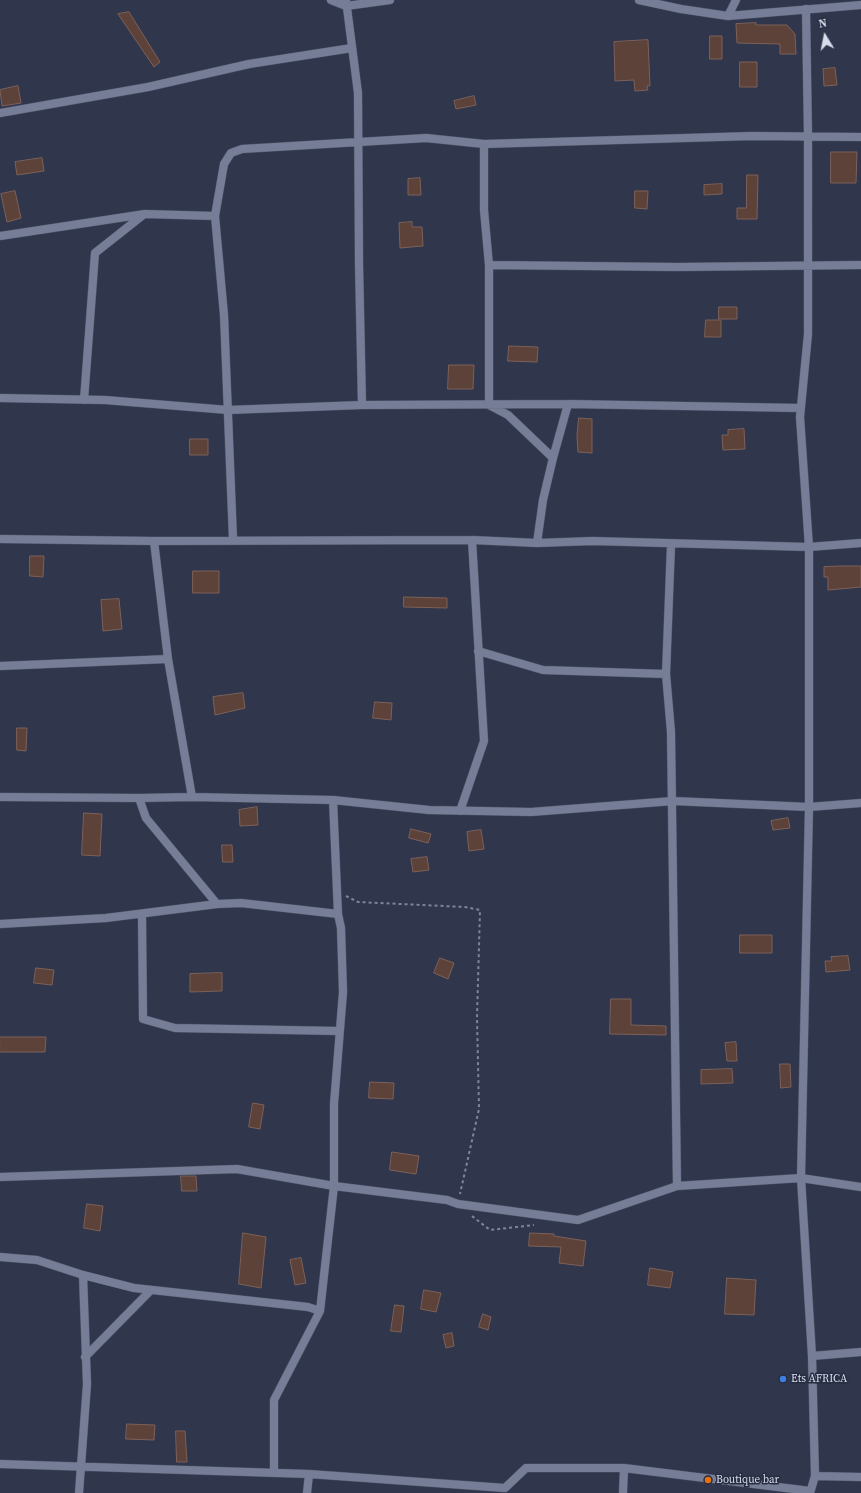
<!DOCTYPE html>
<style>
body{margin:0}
#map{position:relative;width:861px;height:1493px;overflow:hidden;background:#30364c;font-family:"Source Serif 4",serif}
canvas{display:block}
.north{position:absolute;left:805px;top:16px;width:40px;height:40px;-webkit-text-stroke:3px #262c41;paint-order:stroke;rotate:350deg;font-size:11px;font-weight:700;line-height:16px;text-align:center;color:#d8ddeb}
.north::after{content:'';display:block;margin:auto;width:14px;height:18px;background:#d8ddeb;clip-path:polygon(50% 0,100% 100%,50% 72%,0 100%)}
</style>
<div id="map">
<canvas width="861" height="1493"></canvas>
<div class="north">N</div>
</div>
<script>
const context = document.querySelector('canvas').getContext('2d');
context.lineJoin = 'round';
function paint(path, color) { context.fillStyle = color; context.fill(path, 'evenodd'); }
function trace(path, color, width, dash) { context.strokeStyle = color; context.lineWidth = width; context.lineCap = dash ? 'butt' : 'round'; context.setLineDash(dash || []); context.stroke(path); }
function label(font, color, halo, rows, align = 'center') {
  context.font = font + ' "Source Serif 4",serif'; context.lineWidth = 3; context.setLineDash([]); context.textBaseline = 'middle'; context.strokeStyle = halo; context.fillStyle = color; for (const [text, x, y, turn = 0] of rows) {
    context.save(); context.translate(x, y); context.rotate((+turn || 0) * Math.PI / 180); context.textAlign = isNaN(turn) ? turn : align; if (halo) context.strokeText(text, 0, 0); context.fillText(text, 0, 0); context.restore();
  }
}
const building = new Path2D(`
 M129,12L160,62L154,67L118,14Z
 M756,23V25H787L795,34L796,54H780V44L737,43L736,24Z
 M710,36H722V59H710Z
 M648,40L650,86H647L648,90L635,91L634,80L615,81L614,42Z
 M740,62H757V87H740Z
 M835,68L837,85L824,86L823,69Z
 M18,86L21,103L2,106L0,90Z
 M474,96L476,105L456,109L454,101Z
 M831,152H857L856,183H831Z
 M42,158L44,171L17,175L15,162Z
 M747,175H758L757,219H737V208H746Z
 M420,178L421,195H408V179Z
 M722,184V194L704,195V185Z
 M15,191L21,218L7,222L1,194Z
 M635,191H648L647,209L635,208Z
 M412,222V227H422L423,246L400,248L399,223Z
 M719,307H737V319H719Z
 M706,320H721V337H705Z
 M509,346L538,347L537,362L508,361Z
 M449,365H474L473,389H448Z
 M579,418L592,419V453L578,452L577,436Z
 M744,429L745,449L723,450L722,435H728V430Z
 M190,439H208V455H190Z
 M30,556H44L43,577L30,576Z
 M840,566H861V587L828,590V577H824V567Z
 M193,571H219V593H193Z
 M404,597L447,598V608L404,607Z
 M119,599L122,629L103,631L101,600Z
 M243,693L245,708L215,715L213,697Z
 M375,702L392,703L391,720L373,718Z
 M17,728H27L26,751L17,750Z
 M257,807L258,825L240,826L239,810Z
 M84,813L102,814L100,856L82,855Z
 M788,818L790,828L773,830L771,821Z
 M411,829L431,834L428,843L409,838Z
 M481,830L484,849L469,851L467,832Z
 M222,845H232L233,862H223Z
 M427,857L429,870L413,872L411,859Z
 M740,935H772V953H740Z
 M848,956L850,970L826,972L825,961H832L831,957Z
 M440,958L454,963L448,979L434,973Z
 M36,968L54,970L52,985L34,983Z
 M222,973V991L190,992V974Z
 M611,999H631V1025L666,1026V1035L610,1034Z
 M0,1037H46L45,1052H0Z
 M736,1042L737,1061H727L725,1043Z
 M780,1064H790L791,1087L781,1088Z
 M732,1069L733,1083L701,1084V1070Z
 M370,1082L394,1083L393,1099L369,1098Z
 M253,1103L264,1105L260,1129L249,1127Z
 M392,1152L419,1156L416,1174L390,1170Z
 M181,1176H196L197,1191H182Z
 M87,1204L103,1206L100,1231L84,1228Z
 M243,1233L266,1237L261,1288L239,1284Z
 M530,1233L554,1234V1236L586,1241L583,1266L559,1263L561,1247L529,1246Z
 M301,1258L306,1283L295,1285L290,1260Z
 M650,1268L673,1272L670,1288L648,1285Z
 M727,1278L756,1280L754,1315L725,1314Z
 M424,1290L441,1293L436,1312L421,1309Z
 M395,1305L404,1306L401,1332L391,1331Z
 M483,1314L491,1317L488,1330L479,1327Z
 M452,1333L454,1346L446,1348L443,1335Z
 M127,1424L155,1425L154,1440L126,1439Z
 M176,1431H185L187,1462H177Z`);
const path = new Path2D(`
 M346,896L358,902L465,907L480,910L477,1018L479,1109L460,1194
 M472,1216L490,1230L534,1225`);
const street = new Path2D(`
 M331,0L346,6L390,0
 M346,0L358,93L359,263L362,405
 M639,0L681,9L728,16L861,5
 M806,9L808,137V334L800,417L809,547V807L801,1178L861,1187
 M728,16L736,0
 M0,113L148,87L249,64L352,48
 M484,144V210L489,265V405L508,415L553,458L543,500L537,543
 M0,236L145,214L215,216
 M489,265L677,267L861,265
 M0,398L105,400L228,410L362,405L568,404
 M84,400L95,253L143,215
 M553,458L568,404L800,408
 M0,539L154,541L472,540L537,543L593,541L809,547L861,543
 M233,539L224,315L215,216L224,164L231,153L242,149L426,138L484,144L752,136L861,137
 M671,545L666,674L671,732L677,1186
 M478,651L543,670L666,674
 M0,666L168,659L154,541
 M0,797L139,798L192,797L168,659
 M192,797L333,800L338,914L341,928L343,992L334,1104V1186L320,1311L274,1400V1471
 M139,798L146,818L217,904
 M333,800L429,810L531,812L673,801L809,807L861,803
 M460,811L484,741L472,540
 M142,914L143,1019L175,1028L339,1031
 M0,924L106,918L217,904L241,903L338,914
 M0,1177L237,1169L334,1186L447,1200L458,1204L578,1220L677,1186L801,1178L812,1356L815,1476L810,1493
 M0,1257L37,1260L83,1275L134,1288L308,1307L320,1311
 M812,1356L861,1352
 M85,1357L151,1290
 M0,1464L309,1474
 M815,1476L861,1477
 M79,1493L87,1384L83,1275
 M307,1493L309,1474L505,1488L526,1468H624L810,1491
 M623,1493L624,1468`);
const markers = [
 [783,1379,4,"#3f7fe0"],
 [708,1480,4,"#e8710a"]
];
const poiNames = [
 ["Ets AFRICA",791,1379],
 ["Boutique bar",716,1480]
];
paint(building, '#5d423a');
trace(building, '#7d6159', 1);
trace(street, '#4e5366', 9);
trace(path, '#808698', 2, [3, 3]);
trace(street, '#767e97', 8);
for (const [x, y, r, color] of markers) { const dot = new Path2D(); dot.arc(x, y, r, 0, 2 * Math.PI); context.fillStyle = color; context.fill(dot); trace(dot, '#262c41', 1.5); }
label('11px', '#d8ddeb', '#262c41', poiNames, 'left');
</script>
